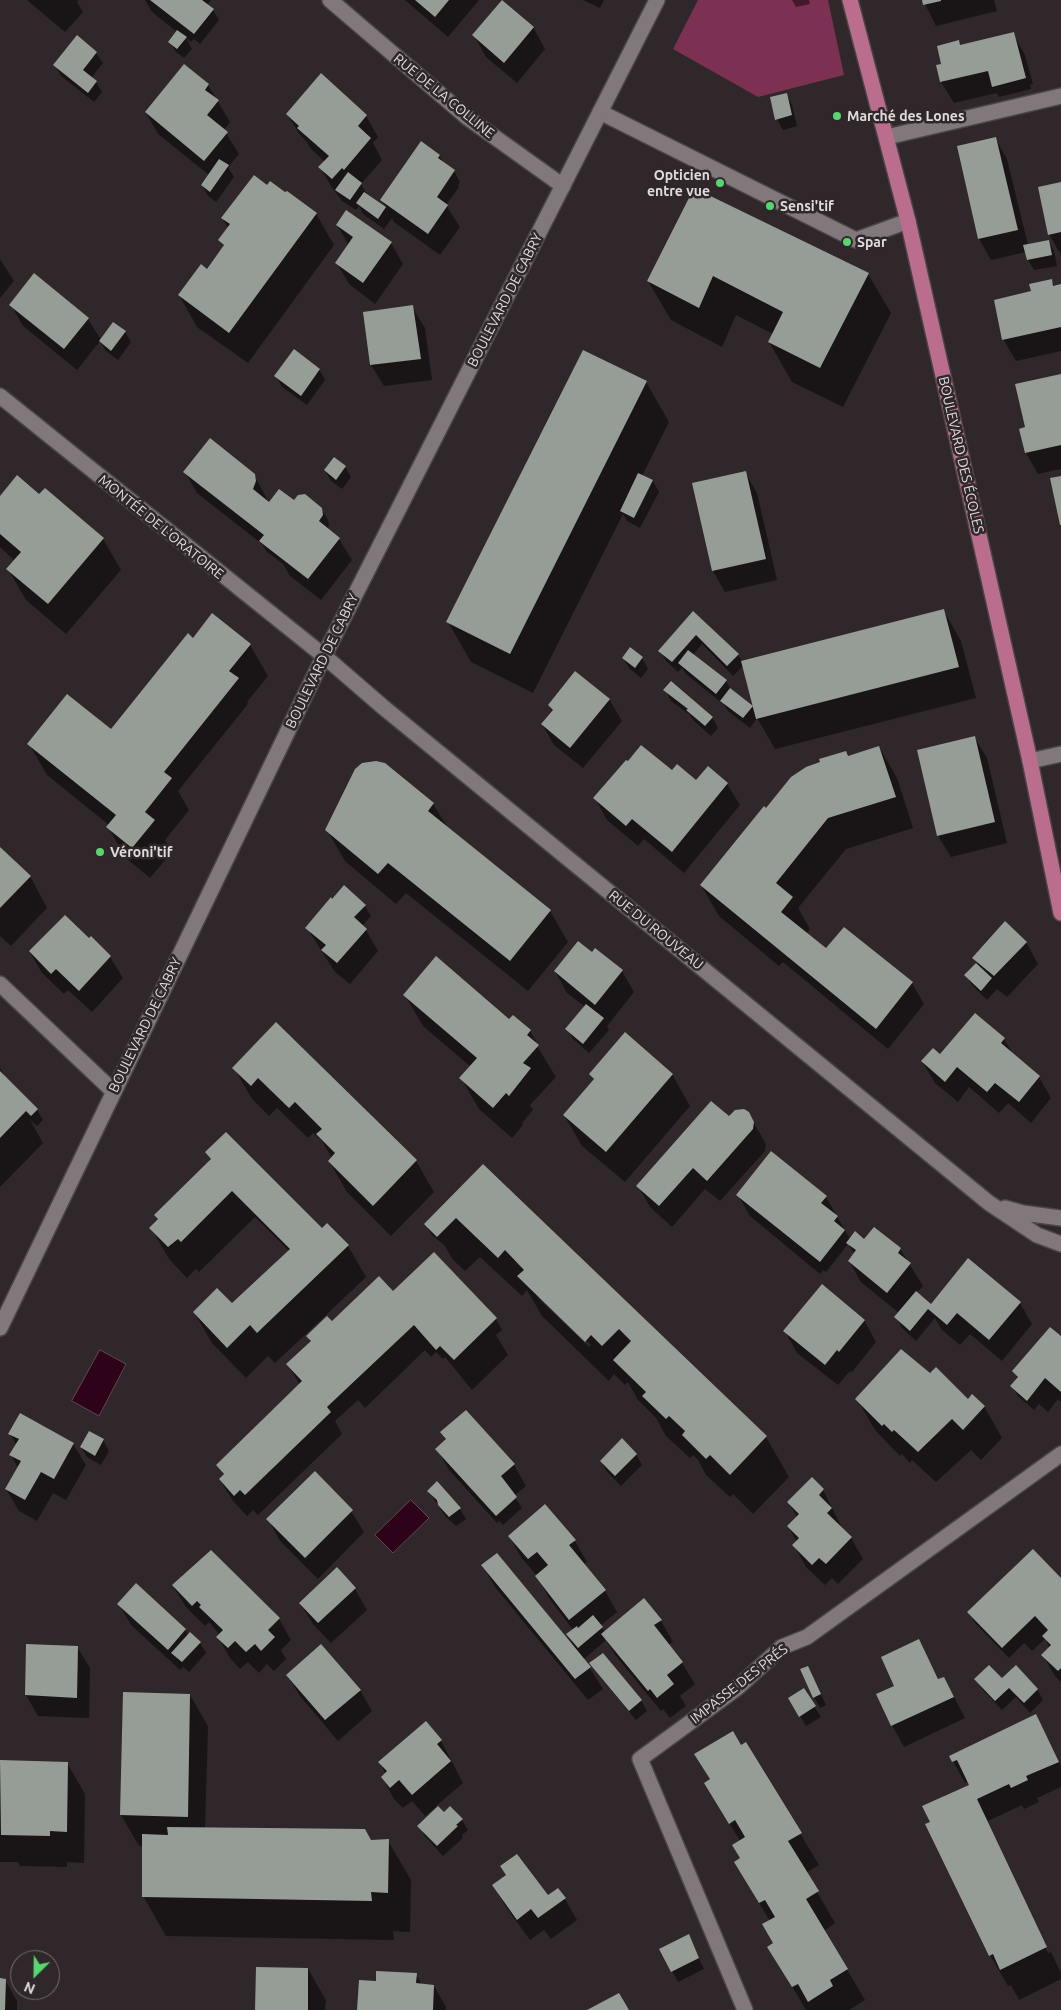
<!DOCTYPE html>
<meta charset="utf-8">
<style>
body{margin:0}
#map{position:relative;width:1061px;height:2010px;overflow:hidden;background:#2f272a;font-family:Ubuntu,sans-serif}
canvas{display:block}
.north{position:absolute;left:10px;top:1950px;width:50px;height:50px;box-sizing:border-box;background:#2f272a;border:1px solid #766f72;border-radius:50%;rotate:203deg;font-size:14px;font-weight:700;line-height:20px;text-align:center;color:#e1dbdd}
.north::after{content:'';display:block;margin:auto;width:18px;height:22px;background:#59d56f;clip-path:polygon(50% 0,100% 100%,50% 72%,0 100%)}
</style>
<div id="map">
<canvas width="1061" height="2010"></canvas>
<div class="north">N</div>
</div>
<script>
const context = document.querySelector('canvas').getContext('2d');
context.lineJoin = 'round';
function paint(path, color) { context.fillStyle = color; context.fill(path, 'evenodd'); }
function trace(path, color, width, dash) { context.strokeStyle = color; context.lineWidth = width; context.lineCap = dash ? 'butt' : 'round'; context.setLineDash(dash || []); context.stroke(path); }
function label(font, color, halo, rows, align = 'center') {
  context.font = font + ' Ubuntu,sans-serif'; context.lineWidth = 5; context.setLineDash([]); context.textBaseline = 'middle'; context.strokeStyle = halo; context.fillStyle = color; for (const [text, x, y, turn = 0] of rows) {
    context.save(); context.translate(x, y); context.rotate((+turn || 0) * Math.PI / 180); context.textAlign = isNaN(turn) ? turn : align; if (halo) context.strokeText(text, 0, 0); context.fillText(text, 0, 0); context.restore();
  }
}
const green = new Path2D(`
 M698,0H828L844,75L758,97L673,49Z`);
const water = new Path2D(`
 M100,1350L126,1364L99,1416L72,1401Z
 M411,1500L429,1518L393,1553L375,1535Z`);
const shadow = new Path2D(`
 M27,0H79L77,2L83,12L65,32Z
 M145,0H211L207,5L213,10L219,20L200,44L194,39L191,42L186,38L192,49L184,58L176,52L170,42L177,32L152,12Z
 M405,0H479L448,37Z
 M583,0H604L600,8Z
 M792,0H809L810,4L796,7Z
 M923,0H994L997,11L936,26Z
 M533,27L545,49L517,83L486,57L474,35Z
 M1013,34L1025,55L1033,84L1030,85L1031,89L999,97L997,93L954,103L941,82L942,65L959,42L961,46Z
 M77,37L96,53L103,63L91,78L96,82L102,92L94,102L61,76L55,65Z
 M184,65L208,85L230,122L224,130L239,154L228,167L234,177L216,202L208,196L202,185L209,175L158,134L146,113Z
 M786,95L792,105L797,126L783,130L777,119Z
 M287,114L366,116L378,137L373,143L382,160L361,184L367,195L387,209L382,200L439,155L445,165L454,171L460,182L458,185L459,187L446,205L460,227L440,255L394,222L392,218L384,229L363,214L359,206L356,210L342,201L332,188L320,167L325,162L311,149L306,141L300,135Z
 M995,138L1007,159L1028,245L1048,241L1054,251L1057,266L1034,270L1028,260L1026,252L991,260L979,239Z
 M1061,183V255L1049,234Z
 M267,186L316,214L334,245L248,363L197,327L179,295L207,270L224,247L220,240L228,228L223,219Z
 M695,189L868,274L891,313L843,407L792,382L769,342L773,334L736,315L722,347L671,320L648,281Z
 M337,225L391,243L403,264L375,304L349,284L337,263L349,246Z
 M0,259L14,281L0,298Z
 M1051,280L1055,287L1061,285V351L1016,361L1003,339L1033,292Z
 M11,305L88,319L101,340L113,324L125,332L131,342L118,360L106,351L100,341L77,370L23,326Z
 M412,307L425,328L432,380L384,386L371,365Z
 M319,369L325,380L307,405L282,387L276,376Z
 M1061,375V469L1038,474L1026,453L1027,428Z
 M646,382L669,422L642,476L653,481L659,492L640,528L627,521L623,514L533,693L471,662L448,622Z
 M345,467L351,477L342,489L331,481L325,470Z
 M185,472L254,475L266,497L267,503L310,515L321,509L328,520L329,526L327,529L339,539L352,560L321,600L290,576L283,564L267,552L262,544L197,493Z
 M745,472L757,493L777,580L725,592L713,571L693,484Z
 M38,495L103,539L121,570L66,634L26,600L8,569L15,561L0,547V498Z
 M943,610L961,641L976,698L775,749L757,718L750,728L728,711L723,704L686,674L682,668L678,672L666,661L660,651L693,613L738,655L742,662ZM702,644L733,676L744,665L755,709L732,692L726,681L692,656Z
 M193,640L250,645L268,676L247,702L248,704L178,791L189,810L165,840L172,852L150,878L126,858L108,827L109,825L47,775L29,744L111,732Z
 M623,658H642L648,669L641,678L629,668Z
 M665,690L712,717L718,728L711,736L694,721L690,715L671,701Z
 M609,699L622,721L583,768L554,745L542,724L553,712L549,706Z
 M974,737L987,758L1007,843L951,857L938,836Z
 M879,747L897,778L913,828L846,849L798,908L810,929L806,934L827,950L912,983L924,1004L888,1049L783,962L779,966L719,916L701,885L767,810L821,763L848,758Z
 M708,768L727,784L740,805L684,873L644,839L638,846L607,820L595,798L696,782Z
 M433,804L448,828L550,911L568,942L528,991L406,893L396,904L345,861L327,830Z
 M0,848L30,876L47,908L11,946L0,936Z
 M365,906L371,916L362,926L366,930L378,951L350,984L335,972L307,928Z
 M91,938L110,957L123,978L92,1012L68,990L64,994L42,973L30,952L89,940Z
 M1026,942L1038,964L1007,997L997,989L987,1000L972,985L966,975L977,964L973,958Z
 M592,954L622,971L634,992L607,1026L609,1030L589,1053L573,1039L567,1029L585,1007L567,993L555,971Z
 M405,995L510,1021L530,1031L536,1041L535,1043L556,1077L530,1105L533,1110L522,1123L523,1125L512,1138L479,1109L461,1078L471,1067L423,1026Z
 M276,1024L416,1161L434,1192L391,1236L347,1192L329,1161L332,1158L322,1141L313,1133L308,1138L277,1108L269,1116L252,1099L234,1068Z
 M1004,1039L1014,1056L1039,1077L1051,1098L1031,1123L1008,1103L999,1113L969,1087L958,1102L935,1083L922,1061Z
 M0,1068L6,1079L37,1110L43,1120L37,1126L30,1120L43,1143L0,1187Z
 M590,1074H672L690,1106L625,1182L582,1146L564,1115L594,1081Z
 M748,1113L766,1144L765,1151L720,1201L705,1189L672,1227L650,1207L638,1186L729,1118Z
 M207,1152L322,1230L327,1225L348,1246L366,1277L307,1333L309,1335L393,1293L434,1254L496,1319L502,1330L496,1335L508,1355L472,1390L445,1357L443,1359L436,1352L431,1357L425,1350L365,1408L358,1400L335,1421L342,1434L258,1515L253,1510L247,1516L233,1501L220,1480L224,1476L218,1465L300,1385L288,1365L311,1342L306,1334L275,1363L268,1356L246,1378L212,1343L194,1312L237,1311L289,1251L255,1217L199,1272L196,1269L187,1278L169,1259L151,1228L158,1221L155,1215L211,1160Z
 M483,1166L766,1437L789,1477L753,1514L733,1494L730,1497L706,1475L698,1460L693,1455L690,1458L666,1436L656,1418L638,1400L628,1382L625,1385L614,1374L609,1381L542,1316L527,1290L522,1296L480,1257L465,1271L453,1260L445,1246L432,1235L426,1225ZM536,1293L591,1345L589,1347L539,1299Z
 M738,1195L826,1197L850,1239L863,1240L900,1249L923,1286L916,1293L932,1306L1020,1303L1032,1324L1002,1361L970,1334L960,1345L942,1330L935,1318L916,1341L902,1328L896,1317L899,1313L861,1282L849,1261L855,1254L848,1244L826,1272L823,1270L820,1274L750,1216Z
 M864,1320L876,1342L852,1372L850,1371L838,1385L797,1353L785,1331Z
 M1061,1337V1402L1058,1399L1048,1412L1039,1404L1034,1410L1018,1396L1012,1386L1018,1379L1014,1372Z
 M930,1374L968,1401L984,1406L1002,1438L981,1460L971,1450L936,1482L912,1460L910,1463L902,1454L900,1456L875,1430L857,1399Z
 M442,1433L514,1465L526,1486L514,1496L522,1508L503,1525L499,1521L497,1523L449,1470L437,1449L446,1440Z
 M10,1434L73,1444L86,1465L66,1500L53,1493L37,1521L19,1511L6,1489L18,1468L11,1455L17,1446Z
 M103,1440L109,1451L101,1465L87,1457L81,1447Z
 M636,1454L642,1465L621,1486L607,1472L601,1462Z
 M437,1483L460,1509L466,1519L456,1526L445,1516L429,1491Z
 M823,1490L843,1530L851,1538L863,1559L838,1584L832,1578L825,1585L806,1567L794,1545L797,1542L788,1526L797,1517L789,1503Z
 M351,1511L364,1532L318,1579L280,1541L268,1519Z
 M509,1536L575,1541L587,1562L583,1565L605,1591L617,1612L600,1626L605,1632L644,1600L661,1621L673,1642L668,1645L682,1663L695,1684L680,1696L686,1706L670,1718L663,1709L661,1711L615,1655L606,1640L584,1659L603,1689L588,1700L495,1587L483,1566L572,1645H573L567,1634L573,1630L549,1598L537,1576L521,1557Z
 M337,1569L355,1589L367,1610L331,1643L313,1624L300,1603Z
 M1061,1580V1682L1055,1676L1043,1655L1050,1648L1045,1639L1032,1651L1024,1643L1009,1658L975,1623L969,1613Z
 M136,1585L185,1630L189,1636L200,1643L206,1653L189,1672L183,1667L180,1670L131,1625L119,1604Z
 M173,1586L279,1619L291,1640L281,1650L286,1659L274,1671L267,1664L259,1673L248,1662L240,1669L230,1658L218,1637L220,1635L209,1622L205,1626L186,1607Z
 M919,1640L939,1680L944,1678L965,1718L904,1747L892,1725L896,1686Z
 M27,1645L77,1647L90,1668L89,1718L38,1716L26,1695Z
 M591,1663L641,1700L647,1711L636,1720L597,1673Z
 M808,1667L826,1705L820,1708L814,1697Z
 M287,1675L360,1690L372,1711L338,1741L300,1696Z
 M976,1679L1002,1680L1037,1689L1043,1700L1030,1713L1016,1697L1002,1710L982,1689Z
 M803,1689L821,1717L806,1726L790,1699Z
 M190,1695L208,1726L205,1829L370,1841H388L411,1880L410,1932L393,1931L394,1940L166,1936L143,1896L144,1846H139L121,1815Z
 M1036,1716L1061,1765V1787L1037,1798L1039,1802L1024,1809L1022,1805L988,1821L1061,1973V1979L1019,2000L1011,1985L1008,1986L990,1955L932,1822L971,1786L968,1781L965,1783L953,1761ZM983,1817H986L1051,1952L1048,1953Z
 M441,1741L463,1783L436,1806L444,1814L462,1820L468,1830L462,1835L463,1838L443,1856L425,1836L419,1826L437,1808L436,1807L425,1816L412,1801L403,1808L394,1799L382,1777L386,1774L379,1762Z
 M746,1744L819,1865L806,1873L835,1923L824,1931L865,2000L849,2010H806L769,1947L774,1943L770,1921L735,1863L742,1859L740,1841L724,1814L711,1780L741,1747Z
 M0,1761L67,1763L85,1794L84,1863L67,1862V1867L20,1866L18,1862H0Z
 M493,1885L547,1897L565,1899L577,1920L551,1939L544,1930L530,1940L506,1907Z
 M688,1936L704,1969L678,1982L661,1950Z
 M308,1969L326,2000L325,2010H256Z
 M416,1975L422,1985L434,1986L446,2007V2010H358L377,1983Z
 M0,1980H5L17,2001V2010H0Z`);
const building = new Path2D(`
 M150,0H202L214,9L194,34Z
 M415,0H449L435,17Z
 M502,0L534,27L504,63L472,35Z
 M922,0H941V1L923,5Z
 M177,30L187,37L177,49L168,42Z
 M1014,32L1026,78L992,87L988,71L940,82L936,65L941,64L937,46L959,40L960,45Z
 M77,35L97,52L83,70L97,81L88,93L53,65Z
 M184,64L209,84L205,90L219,100L207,115L228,132L204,161L145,112Z
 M321,73L367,115L358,126L371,138L344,170L342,168L332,179L318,167L329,156L297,128L299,126L286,114Z
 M787,93L792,115L775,120L770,97Z
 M996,137L1018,230L978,239L957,146Z
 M421,141L440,155L438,158L455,170L437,197L448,205L428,234L380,200Z
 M219,159L229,165L210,192L201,185Z
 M348,172L362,183L350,200L335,190Z
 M254,175L267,185L270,181L285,192L287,191L317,213L229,333L178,295L201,264L207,269L224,245L218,240L230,224L221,218Z
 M1061,182V232L1048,235L1038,187Z
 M694,188L869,273L820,368L768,342L783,312L713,276L699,308L647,281Z
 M364,192L386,207L378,219L356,203Z
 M346,210L392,242L363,283L335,263L353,237L336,225Z
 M1049,240L1052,255L1027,260L1023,245Z
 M34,273L89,318L64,349L9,305Z
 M1052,279L1053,286L1061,284V327L1002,340L994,300L1031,291L1029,284Z
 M413,305L421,359L370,365L363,312Z
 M113,322L126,331L111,351L99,341Z
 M294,349L320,369L301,396L274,376Z
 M583,350L647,381L510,654L446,622Z
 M1061,374V445L1025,453L1019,429L1025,427L1015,384Z
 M210,438L255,474L256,481L253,489L269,502L279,489L294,500L298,495L305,494L322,508L323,515L319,521L340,538L308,579L259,541L264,535L183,472Z
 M334,457L346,466L336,480L324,470Z
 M746,471L766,559L712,571L692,483Z
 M638,473L653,480L634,518L620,511Z
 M17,475L39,494L45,488L104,538L48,604L6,569L21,552L0,534V496Z
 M1061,476V525H1060L1050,478Z
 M944,609L959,667L756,719L741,661Z
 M693,611L739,654L727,666L696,635L672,662L658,651Z
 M212,613L251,644L229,671L239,678L164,772L172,778L145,812L155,820L132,848L106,827L116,815L27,744L67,694L111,729L188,633L193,638Z
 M630,647L643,657L635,668L622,658Z
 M688,650L727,680L716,694L678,663Z
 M575,671L610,699L570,748L541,724L553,710L548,705Z
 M671,681L713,717L705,726L686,710L688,709L663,690Z
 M730,688L753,706L743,718L720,701Z
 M975,736L995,822L937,836L917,750Z
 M641,745L672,770L677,764L696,780L708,766L728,783L672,852L632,819L626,826L593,798L626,760L628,761Z
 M879,746L896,797L828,818L776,883L793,897L781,912L826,948L844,927L913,982L876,1029L700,885L764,806L766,808L791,777L806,767L820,762L819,759L846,751L848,756Z
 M376,761L385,763L434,803L428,811L551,910L510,961L388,863L378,874L325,830L355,769L362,763Z
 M0,847L31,876L0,908Z
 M344,885L366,905L354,917L367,929L337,963L321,950L326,945L305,928L331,897L332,899Z
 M65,915L89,938L91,936L111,956L79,991L56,969L51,974L29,951Z
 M1005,921L1027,942L994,976L972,958Z
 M578,941L592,952L595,948L623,970L595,1005L554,971Z
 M436,956L509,1019L513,1015L531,1030L527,1035L539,1045L523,1063L531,1068L509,1096L506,1093L493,1108L459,1078L477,1058L403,995Z
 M976,963L992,978L981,991L964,975Z
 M586,1004L604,1018L583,1044L565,1029Z
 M975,1013L1005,1038L1001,1043L1040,1076L1019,1102L995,1083L987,1092L957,1067L945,1082L921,1061L933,1048L940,1054Z
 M276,1022L417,1160L373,1206L328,1161L335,1153L316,1134L322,1129L295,1102L289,1108L258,1078L251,1086L232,1068Z
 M625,1032L673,1074L606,1152L563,1115L594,1079L589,1074Z
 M0,1071L38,1109L31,1116L26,1111L0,1138Z
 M711,1101L729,1116L735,1110L744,1109L749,1112L754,1122L753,1129L707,1181L693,1168L659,1206L636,1186Z
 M226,1132L322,1228L327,1223L349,1245L257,1333L250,1325L227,1348L193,1312L217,1288L232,1303L290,1249L232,1191L181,1242L178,1239L168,1247L149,1228L158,1219L154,1215L211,1159L205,1152Z
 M771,1151L827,1196L821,1203L838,1216L834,1221L845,1230L820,1262L736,1195Z
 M483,1164L767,1436L730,1475L710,1455L706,1459L682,1435L685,1431L669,1416L666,1419L642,1396L646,1392L613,1360L631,1341L619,1329L602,1346L591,1335L585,1342L517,1276L524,1270L505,1250L498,1258L456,1218L437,1237L424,1224Z
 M874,1227L901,1248L898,1253L911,1263L887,1293L848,1261L856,1250L846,1243L855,1231L864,1239Z
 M434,1252L497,1318L454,1360L440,1346L436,1350L414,1325L327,1407L331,1412L245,1495L240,1490L234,1496L219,1479L224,1474L216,1465L302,1381L286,1364L311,1341L306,1336L327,1316L332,1321L379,1276L393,1291Z
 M968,1258L1021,1302L989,1340L957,1313L947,1325L928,1309L910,1331L894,1317L916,1291L931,1304Z
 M822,1284L865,1320L839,1352L837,1350L825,1365L783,1331Z
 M1050,1327L1061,1336V1392L1045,1378L1027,1401L1010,1386L1018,1377L1012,1371Z
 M901,1349L930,1373L936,1367L968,1399L972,1394L985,1406L963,1430L952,1419L918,1452L894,1430L892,1432L884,1424L882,1426L855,1399Z
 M466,1410L515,1464L501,1476L517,1497L496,1516L435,1449L446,1439L440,1432Z
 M20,1413L74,1443L54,1479L41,1472L25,1500L5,1489L21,1461L9,1455L19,1439L8,1434Z
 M89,1431L104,1439L95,1456L80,1447Z
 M622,1438L637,1454L615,1476L600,1461Z
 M315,1471L353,1510L305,1558L266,1519Z
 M812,1477L824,1489L819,1495L832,1508L827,1513L852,1537L826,1564L819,1558L812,1565L792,1545L799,1538L787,1526L799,1514L787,1502Z
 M437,1481L461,1508L449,1517L438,1505L437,1500L427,1491Z
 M545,1504L576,1540L569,1545L606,1590L569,1620L535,1576L548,1565L537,1552L528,1559L508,1536Z
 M1033,1549L1061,1578V1668L1058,1671L1041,1655L1051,1645L1042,1636L1048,1630L1035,1616L1002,1648L967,1612Z
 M211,1550L280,1618L268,1630L275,1637L261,1651L255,1644L246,1652L235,1641L228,1648L216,1637L223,1630L199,1607L201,1605L197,1601L192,1606L172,1585Z
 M497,1553L591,1667L575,1679L481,1565Z
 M337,1567L356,1588L318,1623L299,1603Z
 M136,1583L186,1629L168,1650L117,1604Z
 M644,1598L662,1620L654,1625L683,1662L667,1675L674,1684L657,1698L650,1689L648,1691L601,1634Z
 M593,1615L603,1627L578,1648L566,1634L577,1626L578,1628Z
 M190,1632L201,1642L182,1662L171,1653Z
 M919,1639L938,1679L944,1677L954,1697L891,1726L876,1694L894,1686L881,1657Z
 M26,1644L78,1646L77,1698L25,1695Z
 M321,1644L361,1690L325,1720L286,1675Z
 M603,1653L642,1700L629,1711L589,1663Z
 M989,1665L1002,1678L1016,1665L1038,1689L1024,1703L1009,1688L995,1701L974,1679Z
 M808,1666L821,1694L813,1698L800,1669Z
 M804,1688L816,1706L799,1717L788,1698Z
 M123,1692L190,1694L188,1817L120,1815Z
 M1036,1714L1059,1762L1026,1776L1028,1780L1011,1788L1009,1784L977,1799L1047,1947L1000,1970L993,1954L989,1956L925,1824L930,1822L922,1806L969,1785L957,1760L952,1762L949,1756Z
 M426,1721L442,1740L437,1744L451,1761L412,1795L399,1780L390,1788L381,1777L387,1771L378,1762Z
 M733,1731L741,1745L746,1742L802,1833L788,1841L819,1891L806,1899L848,1969L830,1980L833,1986L808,2002L798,1984L792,1987L767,1947L773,1943L762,1924L775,1917L765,1900L759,1903L734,1862L740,1858L732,1845L745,1837L735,1820L729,1824L704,1783L710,1779L694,1754Z
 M0,1760L68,1762L67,1832L50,1831V1836L1,1835Z
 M438,1806L444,1812L450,1806L463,1819L456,1825L458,1826L437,1846L417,1826Z
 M167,1827L365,1829L371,1840L389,1839L388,1893L371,1892L372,1901L142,1897V1834L168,1835Z
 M517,1854L548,1895L558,1888L566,1898L538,1918L531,1909L517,1920L492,1885L506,1875L500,1866Z
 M689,1934L699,1958L671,1972L659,1949Z
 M256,1967L308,1968V2010H255Z
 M376,1971L417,1973L416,1983L434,1985L433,2010H357L359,1980L376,1981Z
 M0,1978L6,1979L5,2010H0Z
 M619,1993L629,2010H587Z`);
const minor = new Path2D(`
 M330,0L468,118L563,186
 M600,112L856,240L908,221
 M887,137L1061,96
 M0,396L324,656L383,707L989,1203L1037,1235L1061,1244
 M1030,761L1061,754
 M0,984L113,1091
 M1005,1208L1023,1213L1061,1218
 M745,2010L640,1759L737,1688L782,1647L807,1637L1061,1454`);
const tertiary = new Path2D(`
 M0,1328L324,656L657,0`);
const primary = new Path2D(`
 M850,0L908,221L1030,761L1061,913`);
const markers = [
 [837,116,5,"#59d56f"],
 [720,183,5,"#59d56f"],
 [770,206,5,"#59d56f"],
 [847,242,5,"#59d56f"],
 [100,852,5,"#59d56f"]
];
const streetNames = [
 ["RUE DE LA COLLINE",444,96,39],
 ["BOULEVARD DE CABRY",505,300,-63],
 ["BOULEVARD DES ÉCOLES",961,455,77],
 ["MONTÉE DE L'ORATOIRE",161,527,39],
 ["BOULEVARD DE CABRY",322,661,-64],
 ["RUE DU ROUVEAU",656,930,39],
 ["BOULEVARD DE CABRY",145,1025,-64],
 ["IMPASSE DES PRÉS",739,1684,-38]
];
const poiNames = [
 ["Marché des Lones",847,116],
 ["Opticien",710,175,"right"],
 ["entre vue",710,191,"right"],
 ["Sensi'tif",780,206],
 ["Spar",857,242],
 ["Véroni'tif",110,852]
];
paint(green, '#7d3152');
paint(water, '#2e0218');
trace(water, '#644353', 1);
paint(shadow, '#0007');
paint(building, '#969d96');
trace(minor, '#4c4548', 18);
trace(tertiary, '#4c4548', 18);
trace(primary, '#4c4548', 18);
trace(minor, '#81787b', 15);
trace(tertiary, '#81787b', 15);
trace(primary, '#bb6d8e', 15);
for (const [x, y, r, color] of markers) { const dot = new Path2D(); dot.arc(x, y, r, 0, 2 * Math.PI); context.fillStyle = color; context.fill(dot); trace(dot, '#2f272a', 2); }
label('14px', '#e1dbdd', '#2f272a', streetNames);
label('bold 14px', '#e1dbdd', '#2f272a', poiNames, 'left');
</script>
